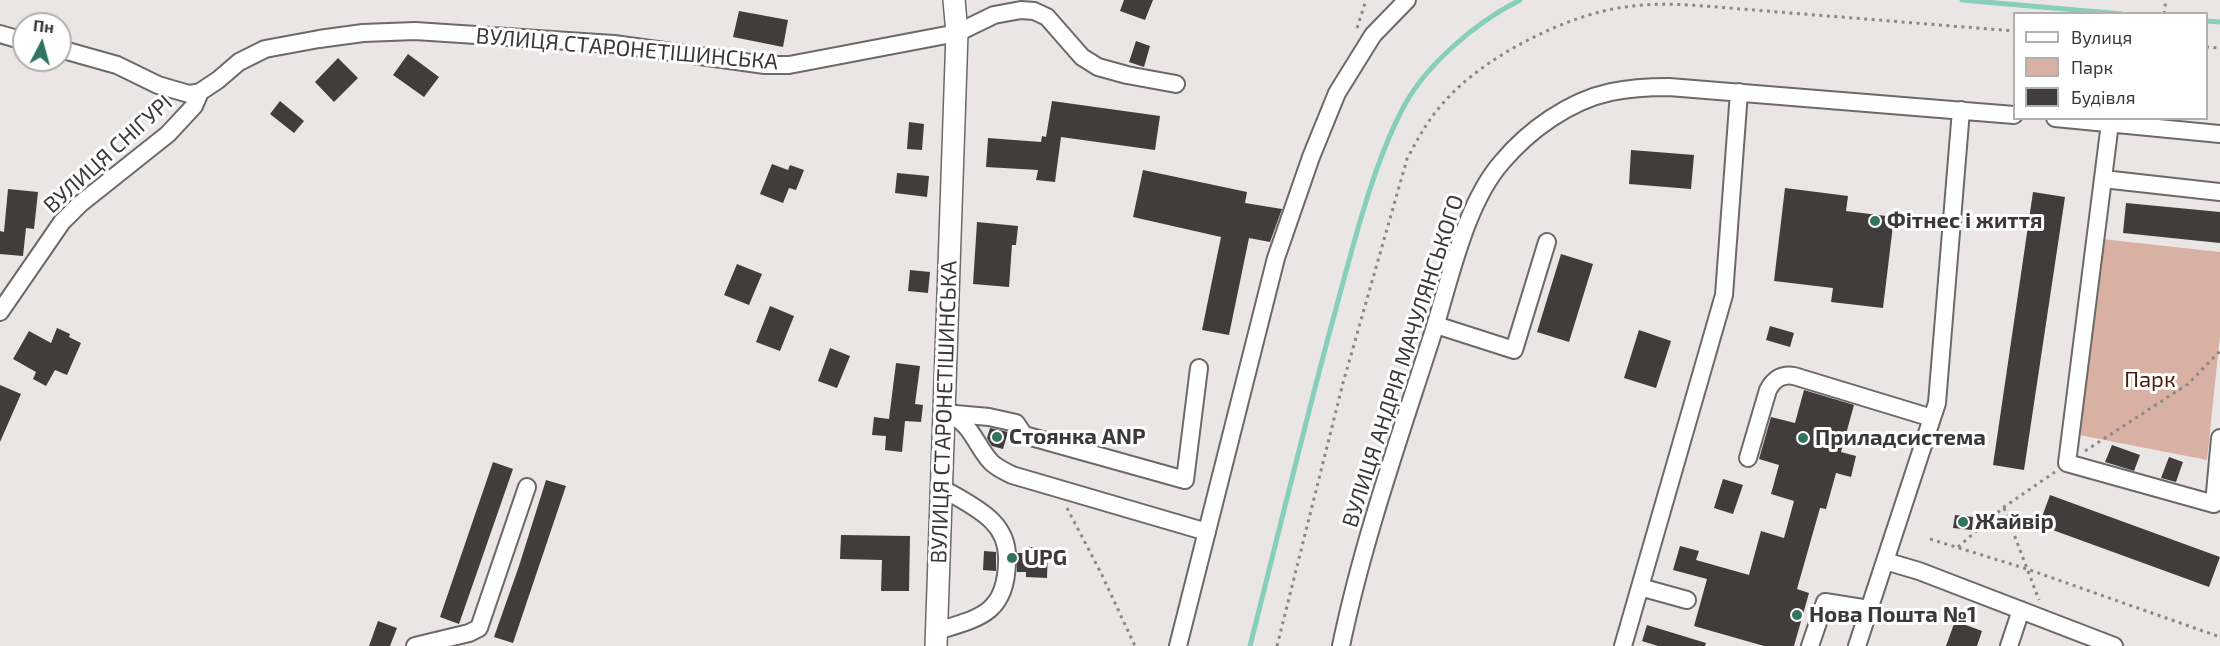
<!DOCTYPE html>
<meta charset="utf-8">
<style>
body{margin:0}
#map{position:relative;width:2220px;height:646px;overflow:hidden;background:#eae6e5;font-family:"Exo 2",sans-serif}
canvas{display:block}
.legend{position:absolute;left:2013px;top:12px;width:195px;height:108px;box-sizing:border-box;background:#fff;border:2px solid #b0b0af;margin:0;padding:8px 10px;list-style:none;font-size:18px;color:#3a3938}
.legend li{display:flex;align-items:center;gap:12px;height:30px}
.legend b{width:30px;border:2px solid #b0b0af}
.north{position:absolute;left:12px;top:12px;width:60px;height:60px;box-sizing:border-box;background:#fff;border:2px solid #b0b0af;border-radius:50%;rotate:6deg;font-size:16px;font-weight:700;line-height:24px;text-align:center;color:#3a3938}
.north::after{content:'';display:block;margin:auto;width:21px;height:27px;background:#317261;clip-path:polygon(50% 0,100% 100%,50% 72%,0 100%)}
</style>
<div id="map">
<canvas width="2220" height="646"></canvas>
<ul class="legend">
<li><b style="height:8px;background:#fff"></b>Вулиця</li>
<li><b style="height:16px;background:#d9b1a4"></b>Парк</li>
<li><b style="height:16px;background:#403d3c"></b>Будівля</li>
</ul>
<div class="north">Пн</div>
</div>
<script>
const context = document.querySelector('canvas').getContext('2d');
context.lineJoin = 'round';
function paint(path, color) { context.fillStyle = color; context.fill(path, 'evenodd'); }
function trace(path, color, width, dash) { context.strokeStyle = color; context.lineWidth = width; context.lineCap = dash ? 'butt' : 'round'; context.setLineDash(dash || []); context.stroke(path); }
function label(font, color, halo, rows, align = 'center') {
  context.font = font + ' "Exo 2",sans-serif'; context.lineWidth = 6; context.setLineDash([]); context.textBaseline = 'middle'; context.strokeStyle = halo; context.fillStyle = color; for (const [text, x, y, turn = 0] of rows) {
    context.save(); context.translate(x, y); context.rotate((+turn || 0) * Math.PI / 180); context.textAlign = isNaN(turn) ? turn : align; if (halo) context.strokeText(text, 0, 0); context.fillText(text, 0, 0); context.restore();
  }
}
const green = new Path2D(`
 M2102,239L2220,252V336L2207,460L2079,435Z`);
const stream = new Path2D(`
 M1962,0L2122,14
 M2206,21L2220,22
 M1250,646C1278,535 1305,423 1335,312C1353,247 1371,170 1402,110C1424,66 1476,22 1520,0`);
const building = new Path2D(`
 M1124,0H1153L1145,20L1120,11Z
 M739,11L788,20L783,47L733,37Z
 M1136,41L1150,46L1144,67L1129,62Z
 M408,54L439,77L424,97L393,75Z
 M338,58L358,78L334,102L315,82Z
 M280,101L304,121L294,133L270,114Z
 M1052,101L1160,116L1155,150L1061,137L1055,182L1036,180L1038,170L986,167L988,138L1041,142L1042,136L1046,137Z
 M909,122L924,124L922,150L907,149Z
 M1631,150L1694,155L1691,189L1629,184Z
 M772,164L788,170L790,165L804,170L796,190L789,188L783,203L760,194Z
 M1143,170L1247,192L1245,203L1282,209L1270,242L1249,238L1229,335L1202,330L1221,237L1133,217Z
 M897,173L929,176L927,197L895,193Z
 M1785,188L1848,196L1846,211L1894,217L1883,308L1831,302L1833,288L1774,281Z
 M8,189L38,192L34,229L26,228L23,256L0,254V231L4,232Z
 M2033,192L2065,197L2024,470L1993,465Z
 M2126,203L2220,212V243L2123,233Z
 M977,222L1018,226L1016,245H1012L1009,287L973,284Z
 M1561,254L1593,264L1569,342L1537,332Z
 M737,264L762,274L749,305L724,295Z
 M910,270L930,272L928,293L908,291Z
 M770,306L794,316L780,351L756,342Z
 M1770,326L1794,333L1790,347L1766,340Z
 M57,328L70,334L69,337L81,343L67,375L55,370L46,386L33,379L36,372L13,359L29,331L51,343Z
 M1639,330L1671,341L1656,388L1624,378Z
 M830,348L850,356L837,388L818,381Z
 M896,363L920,366L915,404L923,405L921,422L905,421L902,452L885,450L886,436L872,435L874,417L889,419Z
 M0,385L21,394L0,442Z
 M1804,390L1854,405L1841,452L1856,456L1851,477L1836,473L1826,509L1820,508L1797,589L1809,593L1794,646H1764L1694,626L1707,579L1673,570L1680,546L1699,551L1696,560L1749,575L1761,531L1784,538L1794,501L1771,494L1779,465L1759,459L1771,417L1795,423Z
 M990,428L1008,432L1003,449L992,446L990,443L987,438Z
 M2112,445L2140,455L2134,471L2105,462Z
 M2169,457L2183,462L2176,482L2161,478Z
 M493,462L513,469L459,624L440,617Z
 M1723,479L1743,485L1733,514L1714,508Z
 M546,480L566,486L513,643L494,637L519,566Z
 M2050,495L2220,557L2209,587L2039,525Z
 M1955,515L1973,517L1972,530L1953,528Z
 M841,535L910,536L909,591H881L882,560L840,559Z
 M1028,547H1048L1047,578L1026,577V572H1017V553H1027Z
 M984,551L996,552V571L983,570Z
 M378,621L397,628L390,646H369Z
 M1955,621L1982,631L1977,646H1946Z
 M1647,625L1706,643L1705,646H1658L1642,641Z`);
const path = new Path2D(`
 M2164,14L2166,0
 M1357,28L1366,0
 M2206,47L2220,48
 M2085,451L2188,384L2220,351
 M1067,508L1101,573L1135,646
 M2004,508L2039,600
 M1930,539L2027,569L2220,637
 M1958,547L2004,507L2055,472
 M1277,646L1343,383L1407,159C1418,138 1429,118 1445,101C1483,57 1568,14 1625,7C1651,3 1678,4 1704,6L2014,31`);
const minor = new Path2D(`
 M0,34L24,41
 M60,49L117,65L158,85L189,94L200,92L218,80L239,62L265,49L319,39L363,33L415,31L614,44L765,65H789L957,33L994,15L1021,10L1034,11L1047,17L1082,57L1098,67L1127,75L1176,84
 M2055,118L2220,134
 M2110,123L2067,463L2214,504L2220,438
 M2103,179L2220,192
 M0,312L62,222L80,204L168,134L194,106L200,92
 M1436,325L1514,350L1547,242
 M944,413L989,417L1016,423L1024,435L1185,480L1199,368
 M949,415C971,422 976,446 991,462C997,468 1004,471 1012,475L1207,532
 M1748,458L1768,390C1774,379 1782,374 1794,376L1932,418
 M1885,561L1919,571L2114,646
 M1640,587L1687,600
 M937,631C980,618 1006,613 1007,562C1008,546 1004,533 992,521C978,507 958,498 942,488
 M415,646L469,633L479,628L527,487
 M1178,646L1276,258L1311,157L1337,93L1373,35L1407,0
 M1341,646C1363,540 1400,436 1433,333C1450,280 1465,204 1502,162C1529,130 1569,101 1611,92C1630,88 1650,87 1669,87L2014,115
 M1623,646L1724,295L1739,92
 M1810,646L1825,602L1869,609
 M1857,646L1937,403L1961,110
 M2009,646L2021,610`);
const major = new Path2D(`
 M936,646L957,33L954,0`);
const markers = [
 [1875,221,6,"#317261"],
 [997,437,6,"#317261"],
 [1803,438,6,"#317261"],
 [1963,522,6,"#317261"],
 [1012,558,6,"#317261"],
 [1797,615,6,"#317261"]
];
const streetNames = [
 ["ВУЛИЦЯ СТАРОНЕТІШИНСЬКА",627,49,5],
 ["ВУЛИЦЯ СНІГУРІ",108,154,-42],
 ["ВУЛИЦЯ АНДРІЯ МАЧУЛЯНСЬКОГО",1403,361,-72],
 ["ВУЛИЦЯ СТАРОНЕТІШИНСЬКА",944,412,-88]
];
const poiNames = [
 ["Фітнес і життя",1887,221],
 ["Стоянка ANP",1009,437],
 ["Приладсистема",1815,438],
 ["Жайвір",1975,522],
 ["UPG",1024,558],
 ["Нова Пошта №1",1809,615]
];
const parkNames = [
 ["Парк",2150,380]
];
paint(green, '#d9b1a4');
trace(stream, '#87cfba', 5);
paint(building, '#403d3c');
trace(minor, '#6c6968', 20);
trace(major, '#6c6968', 24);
trace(path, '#8b8988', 3, [3, 4.5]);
trace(minor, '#fff', 16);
trace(major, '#fff', 21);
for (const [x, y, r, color] of markers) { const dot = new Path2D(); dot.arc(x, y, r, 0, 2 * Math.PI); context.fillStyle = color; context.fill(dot); trace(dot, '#fff', 2); }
label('22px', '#3a3938', '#fff', streetNames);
label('bold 22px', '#3a3938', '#fff', poiNames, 'left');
label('22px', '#511a08', '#fff', parkNames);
</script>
